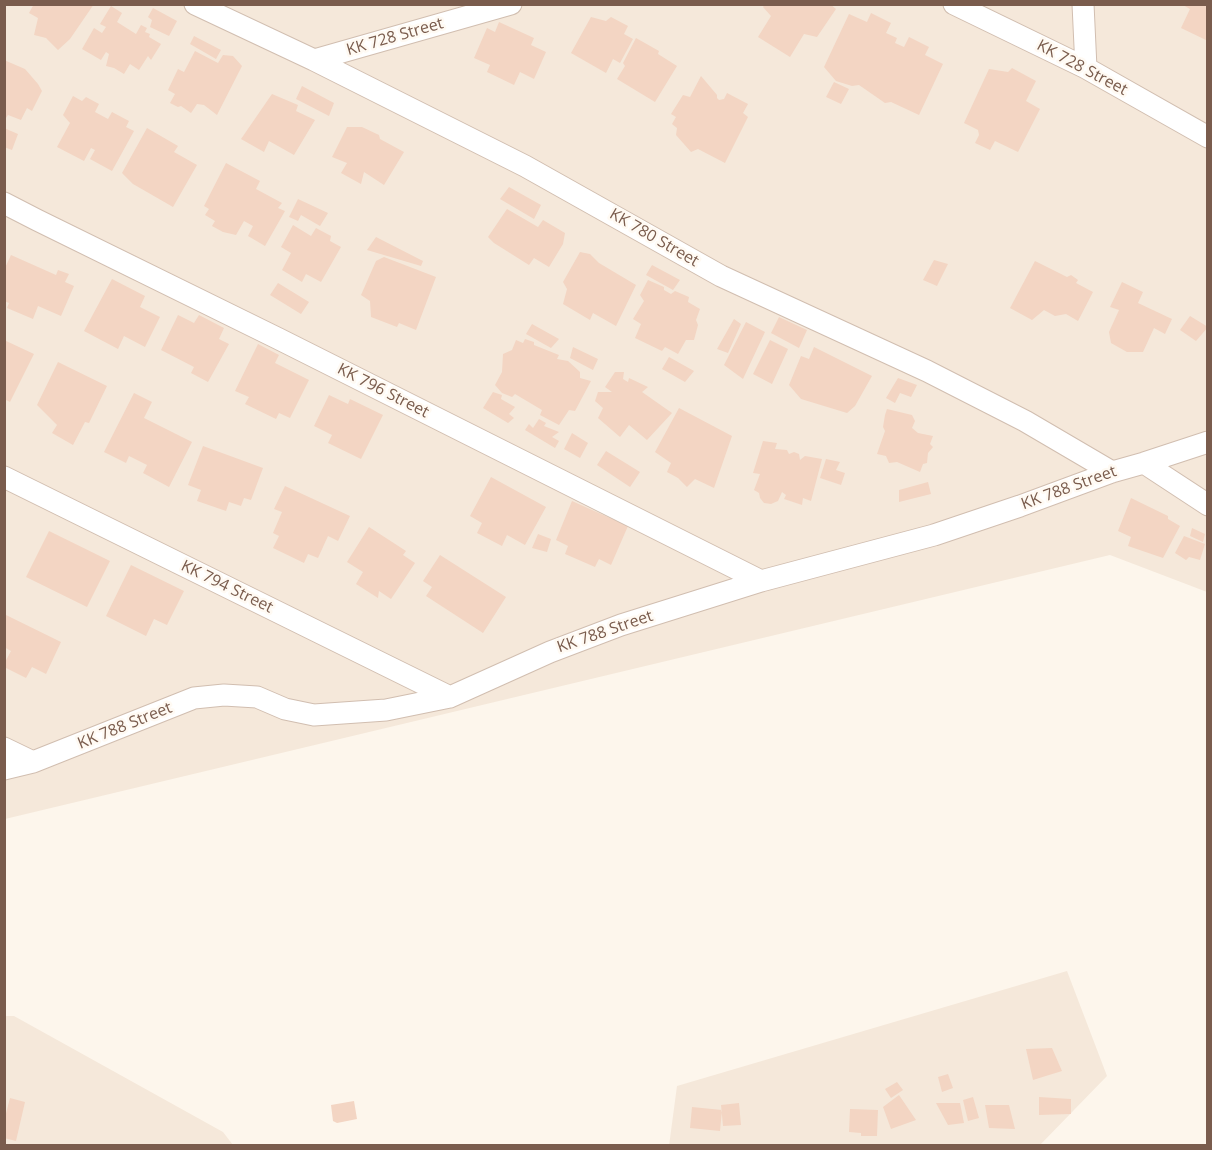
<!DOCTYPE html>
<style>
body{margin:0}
#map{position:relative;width:1212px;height:1150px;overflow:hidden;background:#fdf6ec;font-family:"Open Sans",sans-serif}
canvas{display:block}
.frame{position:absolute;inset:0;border:6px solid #7a5c4d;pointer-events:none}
</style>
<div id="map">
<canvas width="1212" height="1150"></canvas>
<div class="frame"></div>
</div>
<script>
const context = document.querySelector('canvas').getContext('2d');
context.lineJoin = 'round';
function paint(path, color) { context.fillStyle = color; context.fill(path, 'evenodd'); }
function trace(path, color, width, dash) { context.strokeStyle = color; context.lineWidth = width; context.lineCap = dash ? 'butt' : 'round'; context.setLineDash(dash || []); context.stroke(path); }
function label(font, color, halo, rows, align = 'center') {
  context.font = font + ' "Open Sans",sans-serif'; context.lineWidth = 5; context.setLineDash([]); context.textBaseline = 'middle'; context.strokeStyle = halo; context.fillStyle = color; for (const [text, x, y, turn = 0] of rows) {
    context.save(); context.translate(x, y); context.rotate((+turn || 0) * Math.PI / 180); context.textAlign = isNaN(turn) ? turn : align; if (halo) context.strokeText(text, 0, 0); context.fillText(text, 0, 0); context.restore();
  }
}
const residential = new Path2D(`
 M4,5H1207V592L1110,555L5,819Z
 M1067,971L1107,1076L1040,1145L669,1146L677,1086Z
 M5,1016H14L223,1132L233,1145L5,1146Z`);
const building = new Path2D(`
 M34,4H94L70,39L58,50L46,38L34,35L38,18L29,13Z
 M765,4H830L836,9L817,37L804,34L790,57L758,37L771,16L763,7Z
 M1181,4H1208V41L1181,28L1190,9Z
 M111,6L122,13L117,22L136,34L141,25L147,28L145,32L150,34L149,37L161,44L151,60L148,56L139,70L130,64L124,74L114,68L106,66L109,54L106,52L101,60L82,49L94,28L102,33L106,27L100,24Z
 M153,8L177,21L169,36L150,27L152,20L148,17Z
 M871,13L891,23L886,33L897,38L895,43L904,47L909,37L929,47L925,55L943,64L919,115L891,102L885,103L859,85L852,86L836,81L824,67L849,14L867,22Z
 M591,17L606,21L611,17L628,26L624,34L633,39L620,63L613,59L606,73L571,53Z
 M499,22L534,38L531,45L546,52L534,79L520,72L514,85L487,72L490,65L474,58L487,28L495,32Z
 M194,36L221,50L216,59L190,44Z
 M636,38L659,51L658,54L677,66L655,102L617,79L625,66L623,63Z
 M195,51L218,63L223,55L233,56L242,66L217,115L204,105L197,104L191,113L181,106L178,107L170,103L175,94L168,90L178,69L184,72Z
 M4,60L25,69L38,84L42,91L32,111L27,108L21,120L8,115L4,121Z
 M1012,68L1036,81L1026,101L1040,109L1018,152L995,141L990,150L975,143L979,135L978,130L964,123L989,69L1008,72Z
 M701,76L717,95V98L719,100L724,99L727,93L748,104L743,113L748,117L725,163L698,149L691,152L676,135L677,128L672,124L676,117L671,114L683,95L690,97Z
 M834,82L849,89L841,104L826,97Z
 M302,86L334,103L329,116L296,99Z
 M272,94L298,105L296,111L315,120L294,155L269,141L264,152L241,139Z
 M73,96L82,101L86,97L99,104L95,112L108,119L112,112L129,121L126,127L134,131L112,171L90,159L95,150L91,148L84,161L57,147L70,123L63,115Z
 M347,127H362L379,135L380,139L404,152L384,185L364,172L361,184L341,173L347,163L332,157Z
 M4,128L18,134L12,150L4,147Z
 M147,128L178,146L174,152L197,165L173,207L133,184L122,173Z
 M226,163L260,181L256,189L282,203L278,208L285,211L265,246L248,236L253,226L244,221L236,235L223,232L212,226L215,221L205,215L209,209L204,206Z
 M509,187L541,205L534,219L500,199Z
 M298,199L328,213L320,226L301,215L298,221L289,217Z
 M507,209L538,227L543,220L565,233L563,244L549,267L534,258L529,265L494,243L488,237Z
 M293,225L311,236L316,228L331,236L330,241L341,247L321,282L306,274L302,282L282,270L291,253L281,247Z
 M376,237L423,261L421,266L367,250Z
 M580,252L590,254L599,263L636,285L616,326L593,313L590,320L563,304L567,289L563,282Z
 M11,255L56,275L58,270L69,274L65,282L74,286L61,316L38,306L33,319L7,308L9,303L4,301V270Z
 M384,257L436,277L416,330L399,323L397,327L371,317L370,301L361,295L376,261Z
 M934,260L948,264L937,286L923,280Z
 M1035,261L1067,277L1071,275L1078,280L1076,283L1093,292L1078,321L1066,314L1055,316L1044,310L1032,320L1010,308Z
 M652,265L680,280L673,290L646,275Z
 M112,279L145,296L140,307L160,317L145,347L124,336L118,349L84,331Z
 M648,280L664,287V290L671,294L675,291L689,297L688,302L700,309L696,320L698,325L694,340H686L678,354L665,347L662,351L635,338L641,324L633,319L644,301L640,295Z
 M1122,282L1143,292L1138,303L1172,319L1165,334L1154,328L1143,352H1127L1111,343L1109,332L1119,310L1110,307Z
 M278,283L309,302L301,314L270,295Z
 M178,315L194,323L199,315L224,328L219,339L229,344L208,382L191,373L194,367L161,350Z
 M1190,316L1208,327L1196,341L1180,330Z
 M779,317L807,330L799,348L771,333Z
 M734,319L741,324L728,353L717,349Z
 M746,322L765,332L743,379L724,365Z
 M532,324L559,339L551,348L526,334Z
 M525,339L534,342V345L559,355L557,359L568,361L580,372V378L591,381L575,411L569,410L559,425L540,415L542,410L515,394L512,397L502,393L495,385L502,372L503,354L512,350L516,340L523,343Z
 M4,340L34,354L10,402L4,399Z
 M770,340L788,349L772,384L753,374Z
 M258,344L279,355L275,363L309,380L290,418L279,413L276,419L245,404L249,397L235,391Z
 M573,347L598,359L593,370L570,358Z
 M814,347L872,376L855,406L847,413L801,399L789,385L801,356L809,359Z
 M669,357L694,371L685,382L662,369Z
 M58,362L107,386L89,423L85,422L73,445L52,433L57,425L37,405Z
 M615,372H624L623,379L628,382L629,378L648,387L642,392L672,413L647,440L629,425L620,437L598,418L603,408L595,401L598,392H612L605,387Z
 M898,378L917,385L911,397L900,393L895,403L886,398Z
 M493,392L502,395L501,399L515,407L509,414L514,418L508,423L483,408Z
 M134,393L152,402L144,418L192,442L169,487L143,473L147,465L129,456L126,463L104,452Z
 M329,395L348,404L350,399L383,415L361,459L328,443L332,435L314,426Z
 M679,408L732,436L714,488L695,479L687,487L678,478L667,472L671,463L655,452Z
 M887,409L912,415L915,421L912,428L918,433L933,436L930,444L933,447L928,453L927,463L923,464L920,472L897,462L889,463L886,456L877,454L885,431L883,427L885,415Z
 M539,419L546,423L544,426L559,432L552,437L559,441L555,448L525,430L529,424L533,428Z
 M572,433L588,443L580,458L564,449Z
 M763,441L777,443L775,449L787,450L789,454L794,452L799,454L800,460L805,456L822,459L811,501L803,498L802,505L784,499L786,495L782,492L778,501L771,504L764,503L760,498L759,493L754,490L760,474L753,473Z
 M203,446L263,468L251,500L244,498L241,506L229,502L226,511L197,501L201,490L188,485Z
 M606,451L640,472L630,487L597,465Z
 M826,459L840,462L836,470L845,473L841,485L820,478Z
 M491,477L546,507L525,545L507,535L502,546L477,533L482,523L470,516Z
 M928,482L931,494L899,502V490Z
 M285,486L350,516L338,541L328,536L318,558L308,554L304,563L273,548L279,536L273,533L282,512L274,509Z
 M1131,498L1168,516V519L1180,526L1163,558L1128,546L1131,537L1118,531Z
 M572,501L628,526L611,565L599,559L595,567L565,554L568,546L556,540Z
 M369,527L406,551L403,555L415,563L391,599L379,591L378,598L356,584L363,572L347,562Z
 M1192,528L1205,534L1203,542L1190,536Z
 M49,531L110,561L87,607L26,577Z
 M538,534L551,539L547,552L532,548Z
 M1184,536L1205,544L1200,560L1189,557L1186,560L1175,553Z
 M440,555L506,597L483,633L426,596L432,587L423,581Z
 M131,565L184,591L167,625L154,619L146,636L106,616Z
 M6,615L61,642L46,674L32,667L26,678L4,667V664L11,651L4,647V618Z
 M1052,1048L1062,1071L1033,1080L1026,1049Z
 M948,1074L953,1088L942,1092L938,1077Z
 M897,1082L903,1090L891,1098L885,1089Z
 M899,1095L916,1120L891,1129L883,1107Z
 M973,1097L979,1118L968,1121L963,1100Z
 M1039,1097L1071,1099V1114L1039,1115Z
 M10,1098L25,1102L16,1141L4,1138V1121Z
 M354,1101L357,1119L337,1123L333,1121L331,1105Z
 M739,1103L741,1125L723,1126L721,1105Z
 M936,1103H960L964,1123L948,1125Z
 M985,1105H1009L1015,1129L989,1128Z
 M692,1107L722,1110L720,1131L690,1128Z
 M850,1109L878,1110L877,1136H861V1133L849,1132Z`);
const street = new Path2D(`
 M195,4L314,60L525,166L721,276L927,371L1025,421L1112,472
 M954,4L1086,68L1208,137
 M1083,4L1086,68
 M314,60L511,4
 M4,203L37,220L279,339L761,581
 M1144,463L1208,505
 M4,477L450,697
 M4,748L33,762
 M4,769L33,762L194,698L224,695L257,697L285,709L314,715L386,710L450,697L550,652L621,625L761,581L934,535L1020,506L1112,472L1144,463L1208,442`);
const streetNames = [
 ["KK 728 Street",395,37,-16],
 ["KK 728 Street",1082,68,28],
 ["KK 780 Street",654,238,30],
 ["KK 796 Street",383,391,27],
 ["KK 788 Street",1069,488,-20],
 ["KK 794 Street",227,587,26],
 ["KK 788 Street",605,632,-19],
 ["KK 788 Street",125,726,-22]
];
paint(residential, '#f5e8da');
paint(building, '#f3d5c3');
trace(street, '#d1beb0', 23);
trace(street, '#fff', 21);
label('16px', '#7a5c4d', '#fffaf3', streetNames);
</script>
